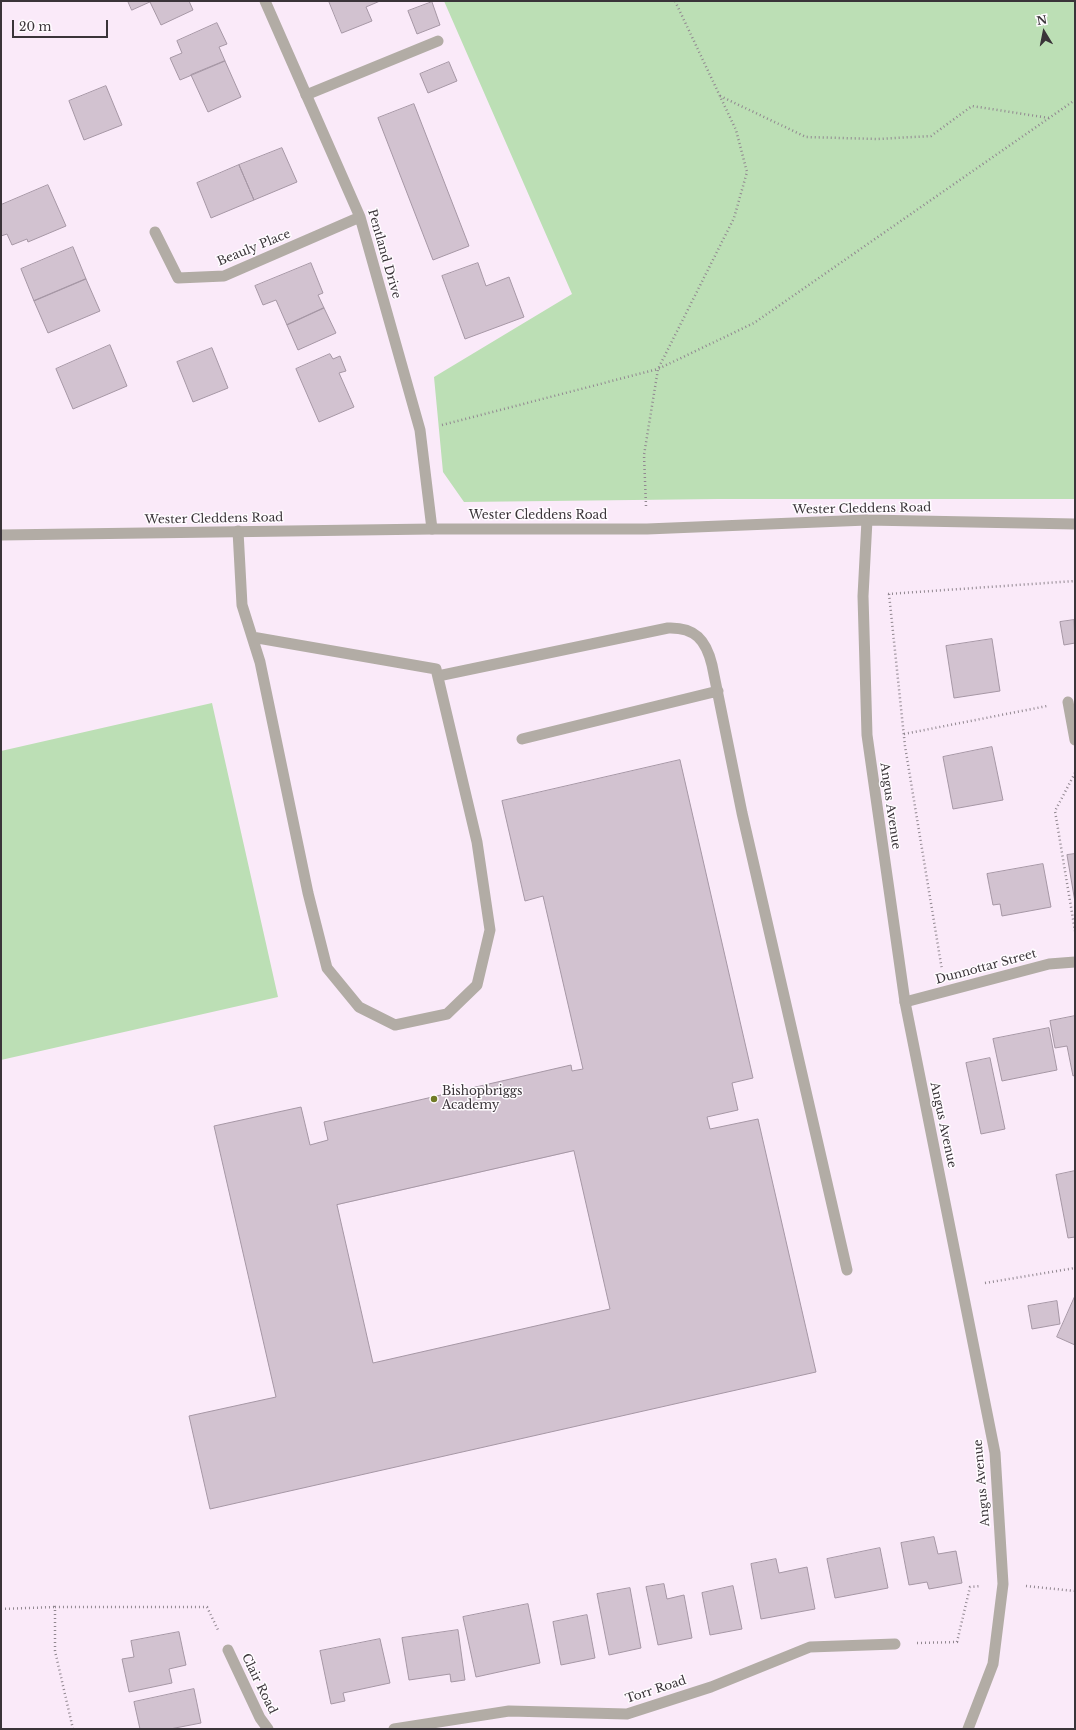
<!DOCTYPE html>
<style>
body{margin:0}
#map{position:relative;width:1076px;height:1730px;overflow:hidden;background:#faeaf9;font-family:"Libre Baskerville",serif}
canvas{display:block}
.frame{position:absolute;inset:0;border:2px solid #3a3439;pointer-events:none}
.north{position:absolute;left:1024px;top:12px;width:40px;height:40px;-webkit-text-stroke:3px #fffcff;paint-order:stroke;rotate:350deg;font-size:11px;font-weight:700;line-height:16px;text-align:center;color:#3a3439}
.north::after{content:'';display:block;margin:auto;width:14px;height:18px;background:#3a3439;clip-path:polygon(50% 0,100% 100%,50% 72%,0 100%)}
.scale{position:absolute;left:12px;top:20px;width:96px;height:18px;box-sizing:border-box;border:2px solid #3a3439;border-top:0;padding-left:5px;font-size:12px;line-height:14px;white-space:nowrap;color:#3a3439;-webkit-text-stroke:3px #fffcff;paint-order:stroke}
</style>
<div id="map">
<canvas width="1076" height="1730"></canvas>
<div class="frame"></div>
<div class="north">N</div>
<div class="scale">20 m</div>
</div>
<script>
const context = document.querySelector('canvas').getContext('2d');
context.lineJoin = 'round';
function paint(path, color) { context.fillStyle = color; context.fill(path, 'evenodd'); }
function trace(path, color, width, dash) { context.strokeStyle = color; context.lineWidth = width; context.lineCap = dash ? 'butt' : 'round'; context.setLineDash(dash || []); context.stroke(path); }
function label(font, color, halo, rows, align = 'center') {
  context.font = font + ' "Libre Baskerville",serif'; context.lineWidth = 3; context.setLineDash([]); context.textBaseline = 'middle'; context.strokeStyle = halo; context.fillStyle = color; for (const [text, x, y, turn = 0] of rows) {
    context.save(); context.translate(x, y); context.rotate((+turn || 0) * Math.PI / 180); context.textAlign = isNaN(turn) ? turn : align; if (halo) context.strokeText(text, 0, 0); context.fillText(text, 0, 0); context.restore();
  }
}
const green = new Path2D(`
 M444,1H1075V499H718L464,502L443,472L434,377L572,294Z
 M212,703L278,997L1,1060V751Z`);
const building = new Path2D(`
 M128,1H152L132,10Z
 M152,1H189L193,10L161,25L150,2Z
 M329,1H380L366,7L372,21L342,33Z
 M432,2L440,25L417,34L408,11Z
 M217,23L227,44L219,47L225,61L180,80L170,58L182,53L177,41Z
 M225,61L241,97L208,112L191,75Z
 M449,62L457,81L428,93L420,74Z
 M106,86L122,125L84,140L69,101Z
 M414,104L469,246L433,260L378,118Z
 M282,148L297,182L254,200L239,165Z
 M239,165L254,200L211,218L197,183Z
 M48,185L66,226L28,242L27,239L12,245L7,234L1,236V205Z
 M73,247L86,279L34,301L21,269Z
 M311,263L323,293L318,295L324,308L287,325L276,300L263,305L255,286Z
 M478,263L486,286L509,277L524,317L465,339L442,276Z
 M86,279L100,311L48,333L34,301Z
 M324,308L336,333L298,350L287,325Z
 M110,345L127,386L73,409L56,369Z
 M212,348L228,388L193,402L177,362Z
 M330,354L333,359L340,356L346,371L339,373L354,407L319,422L296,369Z
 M1074,620L1075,643L1064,645L1060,622Z
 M992,639L1000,691L954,698L946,646Z
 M992,747L1003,800L953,809L943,757Z
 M680,760L753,1078L732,1083L738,1110L707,1117L710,1129L758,1119L816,1372L210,1509L189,1416L276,1397L214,1126L301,1107L310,1145L328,1140L324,1122L571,1065L572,1071L583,1069L543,896L525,901L502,801ZM574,1151L610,1309L373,1363L337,1205Z
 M1075,854V902L1067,855Z
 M1043,864L1051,907L1002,916L1000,904L993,905L987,874Z
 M1075,1016V1075L1073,1076L1067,1046L1055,1048L1050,1021Z
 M1049,1028L1057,1070L1002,1081L993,1039Z
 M990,1058L1005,1129L981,1134L966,1063Z
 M1075,1171V1237L1068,1238L1056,1175Z
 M1075,1296V1345L1057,1337Z
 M1057,1301L1060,1324L1032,1329L1028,1306Z
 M934,1537L938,1554L956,1551L962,1583L929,1589L927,1582L909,1585L901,1543Z
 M880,1548L888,1588L835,1598L827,1559Z
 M776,1559L779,1573L807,1567L815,1609L761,1619L751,1564Z
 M664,1584L667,1599L684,1595L692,1638L658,1645L646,1587Z
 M733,1586L742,1629L710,1635L702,1593Z
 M630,1588L641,1648L609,1655L597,1594Z
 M528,1604L540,1663L476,1677L463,1617Z
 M587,1615L595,1658L561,1665L553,1622Z
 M458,1630L465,1680L451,1682L450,1674L409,1680L402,1638Z
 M179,1632L186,1665L169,1669L172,1683L129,1692L122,1659L134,1657L131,1641Z
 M380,1639L390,1683L343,1693L345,1701L331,1704L320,1651Z
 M194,1689L201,1723L170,1729H140L134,1702Z`);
const path = new Path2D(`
 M720,96L806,137L877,139L931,136L972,106L1049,118
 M442,425L658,369L754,323L1075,100
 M646,506L644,455L658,369L734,218L747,172L736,130L675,1
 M888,594L1075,581
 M889,594L905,746L942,970
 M904,734L1047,706
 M1075,773L1055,811L1075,931
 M985,1283L1075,1268
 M1026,1586L1075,1591
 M1,1609L55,1607
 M917,1643L957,1642L970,1587L981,1586
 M73,1729L55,1651V1607H207L218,1630`);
const service = new Path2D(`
 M306,95L438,41
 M238,531L242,605L260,662L308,893L327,968L359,1007L395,1025L447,1014L477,985L490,930L477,842L436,669L252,637
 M438,676L668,628C695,627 706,640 712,665L742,813L847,1270
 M1068,702L1075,740
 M522,739L718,691`);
const minor = new Path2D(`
 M265,1L360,217L420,430L432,529
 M155,232L178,278L224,276L360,217
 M905,1002L1049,964L1075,962
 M228,1650L260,1718L268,1729
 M394,1729L509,1711L627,1714L711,1687L810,1647L895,1644`);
const tertiary = new Path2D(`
 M867,520L863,596L867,735L905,1002L995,1453L1003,1584L993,1664L968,1729
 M1,535L432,529H647L867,520L1075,524`);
const markers = [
 [434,1099,4,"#707a26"]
];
const streetNames = [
 ["Beauly Place",254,248,-22],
 ["Pentland Drive",384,254,74],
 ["Wester Cleddens Road",862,509,-1],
 ["Wester Cleddens Road",538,516],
 ["Wester Cleddens Road",214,519,-1],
 ["Angus Avenue",890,806,82],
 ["Dunnottar Street",986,967,-15],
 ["Angus Avenue",943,1125,78],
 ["Angus Avenue",982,1483,-95],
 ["Clair Road",259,1684,64],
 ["Torr Road",656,1690,-18]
];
const poiNames = [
 ["Bishopbriggs",442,1092],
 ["Academy",442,1106]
];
paint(green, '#bcdfb5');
paint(building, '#d2c2d0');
trace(building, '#a697a5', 1);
trace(path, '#918790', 2.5, [1, 3]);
trace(service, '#b2aca5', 11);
trace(minor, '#b2aca5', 11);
trace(tertiary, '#b2aca5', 11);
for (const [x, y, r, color] of markers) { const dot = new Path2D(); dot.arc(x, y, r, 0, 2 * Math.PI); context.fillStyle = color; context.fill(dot); trace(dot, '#fffcff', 1.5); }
label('12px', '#3a3439', '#fffcff', streetNames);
label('12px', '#3a3439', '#fffcff', poiNames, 'left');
</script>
